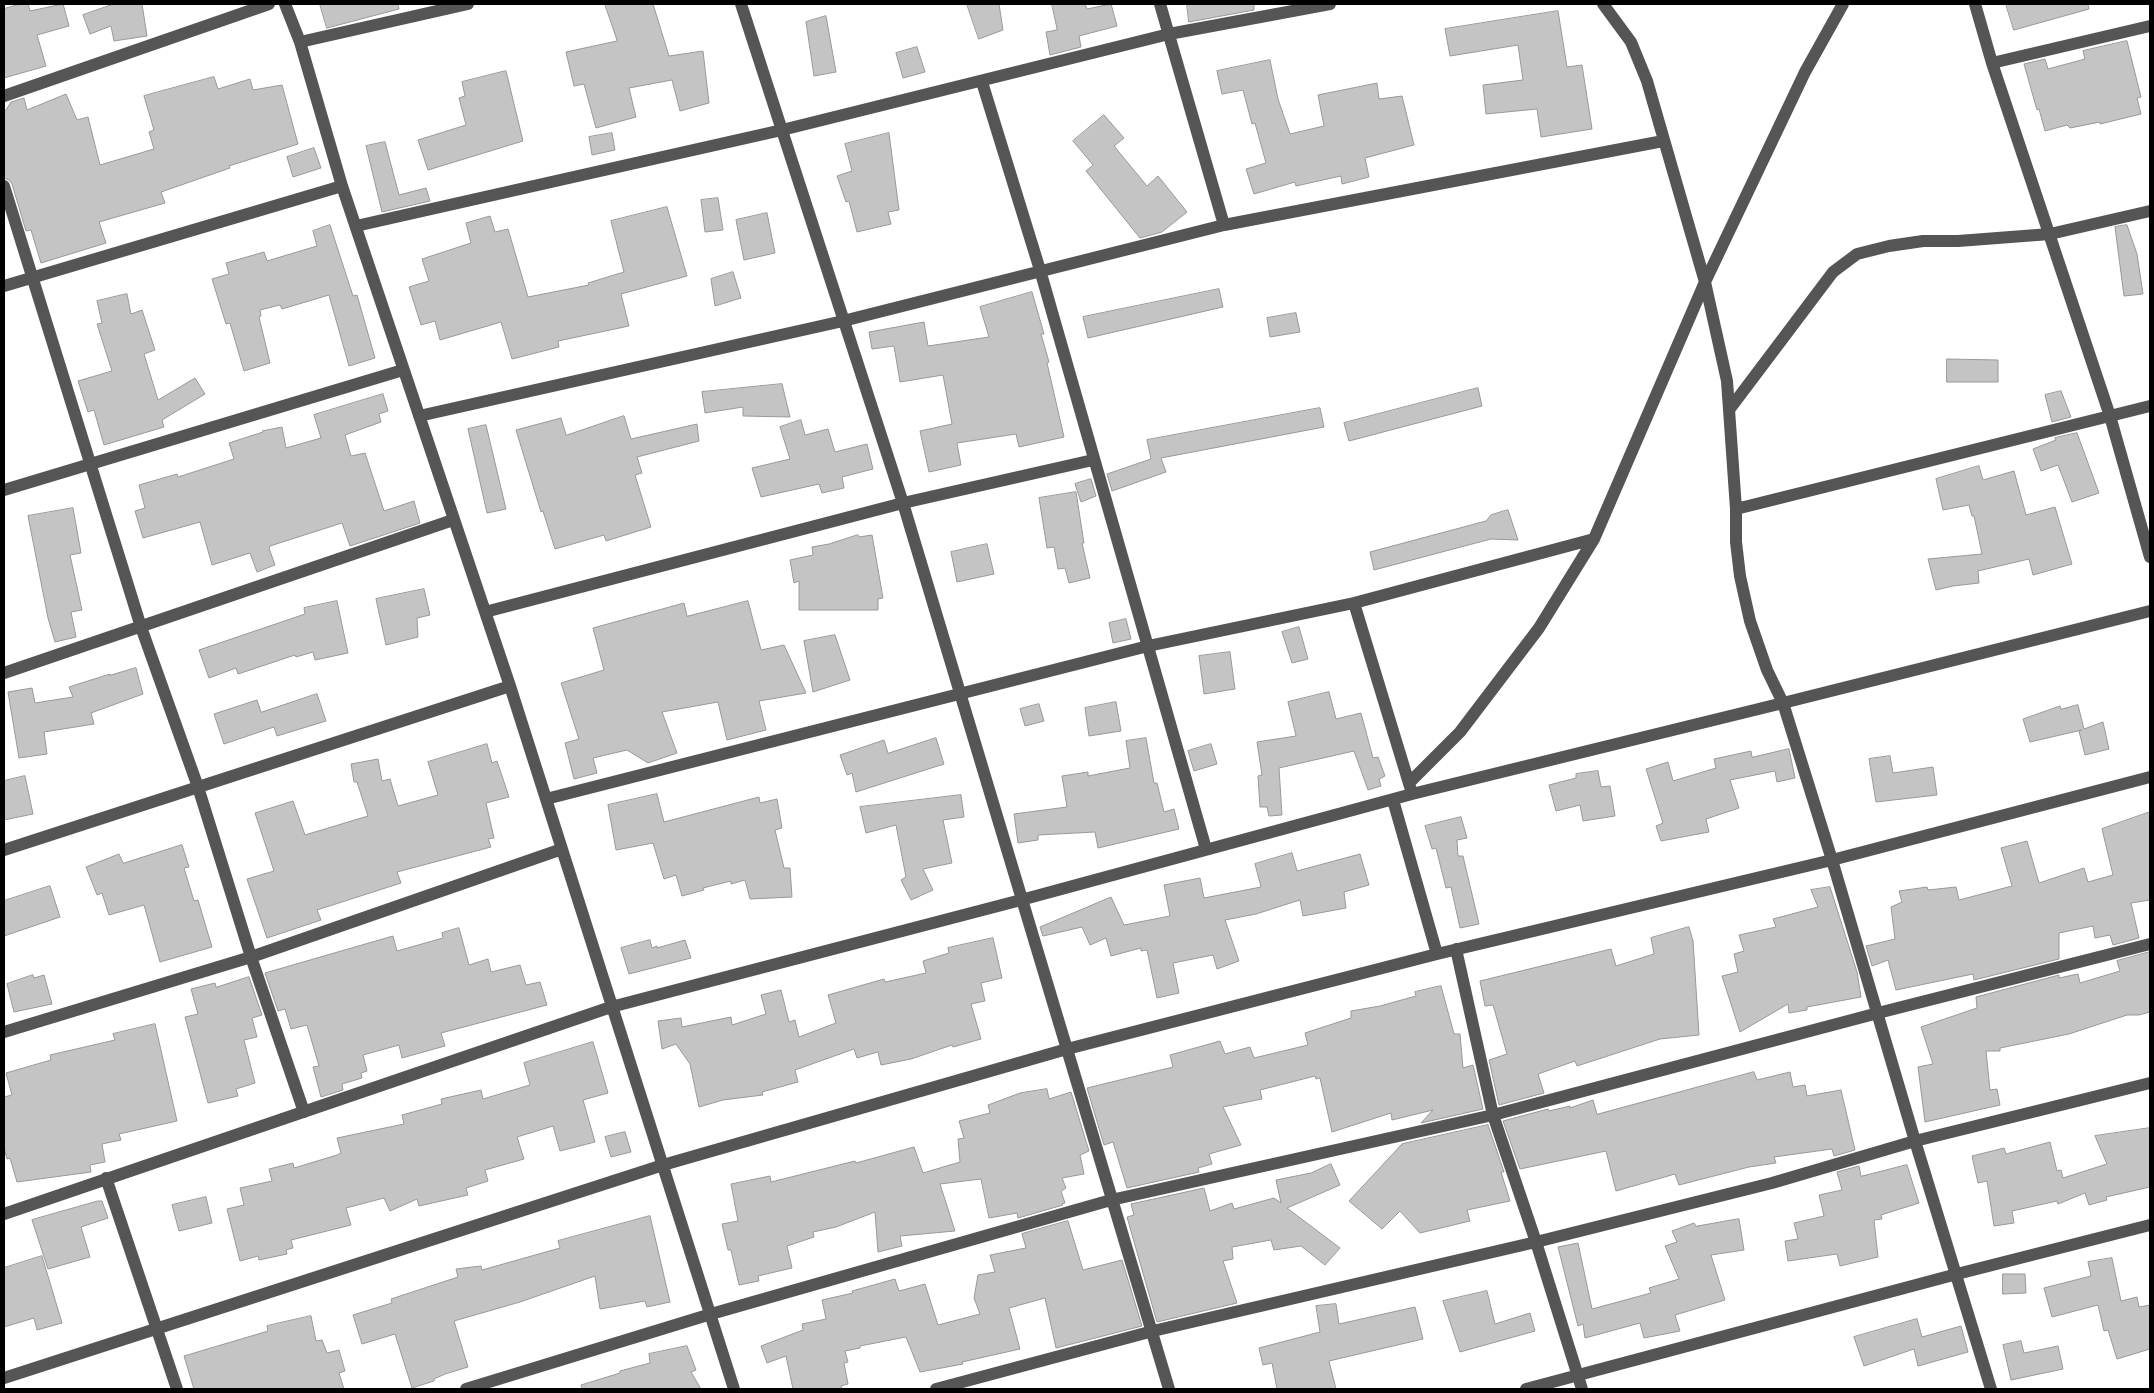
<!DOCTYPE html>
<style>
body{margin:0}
#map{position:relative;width:2154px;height:1393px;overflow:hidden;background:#fff;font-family:"Alegreya Sans",sans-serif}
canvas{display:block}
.frame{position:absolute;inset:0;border:5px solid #000;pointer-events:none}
</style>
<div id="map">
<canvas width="2154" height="1393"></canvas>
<div class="frame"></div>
</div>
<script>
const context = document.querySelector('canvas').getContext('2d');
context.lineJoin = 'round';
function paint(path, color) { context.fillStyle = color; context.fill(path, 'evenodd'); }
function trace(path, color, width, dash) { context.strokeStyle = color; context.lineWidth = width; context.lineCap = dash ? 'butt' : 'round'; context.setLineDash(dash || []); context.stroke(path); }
const building = new Path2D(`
 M21,4H28L30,11L63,4L69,26L37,35L46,66L4,78V9Z
 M114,4H142L147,36L114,41L111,26L90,34L83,15Z
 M320,4H398L399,9L327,28Z
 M605,4H653L669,56L703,51L709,103L680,111L672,80L629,88L636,117L596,128L584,84L574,86L566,52L617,41Z
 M967,4H999L1003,30L979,39Z
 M1052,4H1085L1087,9L1111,4L1117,26L1079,36L1081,47L1050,55L1046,32L1057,30Z
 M1187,4H1254V10L1189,22Z
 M2006,4H2088L2089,9L2014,30Z
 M1558,11L1567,67L1582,65L1592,129L1541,137L1537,109L1486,114L1483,85L1523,80L1518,45L1450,56L1445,29Z
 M826,16L836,72L814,76L806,22Z
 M2127,41L2141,97L2137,98L2141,114L2100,124V122L2070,128L2067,125L2045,131L2039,109L2037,110L2024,64L2045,59L2048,69L2085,59L2083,51Z
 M917,47L925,72L903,78L896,53Z
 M1270,60L1278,99L1290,134L1324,126L1318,95L1377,83L1379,99L1402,96L1414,145L1365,158L1369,177L1342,184L1341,176L1296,186L1295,182L1254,194L1246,169L1266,163L1255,123L1252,124L1243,90L1222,94L1217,71Z
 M506,71L523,141L428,170L418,140L466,125L459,98L465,96L462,82Z
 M214,77L218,89L250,79L253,90L282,85L298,144L229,166L230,168L161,192L165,203L99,222L106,243L41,263L31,230L26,231L12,184L9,180L4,178V113L11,102L24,98L27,110L66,94L77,120L88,117L100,165L154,149L149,132L154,130L144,96Z
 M1104,115L1124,138L1114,146L1147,186L1158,176L1187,212L1162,232L1140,238L1086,171L1093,165L1073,141Z
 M612,133L615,150L592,155L589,137Z
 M889,133L899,210L888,212L891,224L857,232L849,201L846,202L837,176L852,171L845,144Z
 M385,142L399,195L426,188L430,201L382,212L366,146Z
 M314,148L321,168L293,177L287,157Z
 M718,198L723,230L705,232L701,200Z
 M667,207L687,276L621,294L629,326L558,341L559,347L512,359L501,322L440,340L435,321L421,325L409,287L429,281L422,259L471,243L466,223L490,216L495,232L508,229L528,297L589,285L588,283L624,272L611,221Z
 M767,213L775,253L744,260L736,220Z
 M330,225L353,296L357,295L375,358L349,366L329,295L282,309L280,305L260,310L261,316L259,317L270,363L244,371L230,323L226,324L212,279L229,274L226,263L264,252L267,261L317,246L313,231Z
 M2127,225L2137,254L2143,294L2124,296L2115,227Z
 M733,272L741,298L715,306L711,279Z
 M1219,289L1223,307L1088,338L1083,317Z
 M1032,292L1044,334H1041L1049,362L1047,363L1064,437L1019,447L1016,434L957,443L961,465L929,472L920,431L952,424L943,375L900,382L894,346L872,349L869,332L924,322L928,346L989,337L980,307Z
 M127,294L131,314L142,310L155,350L144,354L158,400L195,378L205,394L162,420L164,427L104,445L94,410L88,412L78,381L112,371L97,324L102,323L97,301Z
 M1296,313L1300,332L1270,337L1267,318Z
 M1947,359L1998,360V382H1947Z
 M782,384L790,417L743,416V407L705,413L702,392Z
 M1478,388L1482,406L1349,441L1344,423Z
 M2061,391L2071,417L2052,422L2045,395Z
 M383,394L388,411L379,414L381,422L345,435L351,456L365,453L384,511L414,501L420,523L350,546L342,523L270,546L269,548L275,565L257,572L250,553L212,565L200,522L143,538L135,511L145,508L139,485L177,474L178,477L234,459L229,443L263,432L262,431L282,427L286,448L321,438L314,415Z
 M1320,408L1324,427L1161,458L1166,472L1112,491L1107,474L1151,459L1147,440Z
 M624,416L631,439L697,424L699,441L637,457L642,473L635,475L651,527L606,541L604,535L555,549L543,511L541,512L516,430L561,418L566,435Z
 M801,420L805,435L828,429L835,452L867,444L873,469L842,477L844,488L822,493L819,484L761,497L752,468L790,459L780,427Z
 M486,425L506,509L487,513L468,429Z
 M2077,433L2099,493L2072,502L2058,465L2041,471L2033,449L2056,440L2055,438Z
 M1979,466L1983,480L2014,471L2026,515L2055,507L2072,564L2033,575L2029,559L1978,571L1979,583L1953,586L1936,590L1928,559L1982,554L1974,516H1972L1969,505L1943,510L1936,479Z
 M1091,479L1096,496L1081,502L1075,484Z
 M1076,492L1084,543H1082L1090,578L1069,583L1065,568L1058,569L1054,547L1047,548L1039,498Z
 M73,508L81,553L70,555L82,610L71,612L76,637L55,642L48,618L28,516Z
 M1508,510L1518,540L1491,539L1374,570L1370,552L1486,521L1491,515Z
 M858,535L859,537L872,535L883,598L878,599V610H799V581L794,583L790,560L813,555L812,547L829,544Z
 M987,544L994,574L957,582L951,552Z
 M424,589L430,615L417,618L418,637L386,645L376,599Z
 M337,601L348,653L315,660L313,652L296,657L295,655L238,674L236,668L209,678L199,650L305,614L304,608Z
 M748,601L761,650L784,645L806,693L759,701L766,730L727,740L718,702L662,712L677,753L648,763L627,750L593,758L597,773L574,779L565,743L579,739L561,683L604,670L593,628L684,603L687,616Z
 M1126,619L1131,639L1113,643L1109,623Z
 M1299,627L1308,659L1292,663L1282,632Z
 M835,635L850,680L813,692L804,641Z
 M1230,652L1235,689L1204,694L1199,656Z
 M136,668L143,694L91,713L94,724L44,732L47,754L19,758L8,692L32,688L35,703L73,697L69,687L110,674V675Z
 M1329,692L1336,719L1361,713L1373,758L1378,757L1385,776L1379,779L1381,786L1368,790L1354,751L1279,768L1282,815L1269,816L1267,807H1260L1258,776L1262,775L1257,742L1296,736L1288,702Z
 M317,694L326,721L277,736L274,727L224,744L214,714L257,700L261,712Z
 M1116,702L1121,731L1089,736L1085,708Z
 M1039,704L1044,721L1025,726L1020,709Z
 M2078,705L2084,729L2103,722L2109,749L2085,755L2079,731L2082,730L2030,742L2023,719L2060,706L2061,709Z
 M936,738L944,764L856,792L852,773L847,775L840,755L884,740L888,753Z
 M1146,738L1154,783H1157L1164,812L1174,809L1179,829L1098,848L1095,832L1038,835V840L1018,843L1014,814L1067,807L1062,776L1088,772V776L1130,768L1126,741Z
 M487,744L492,763L497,761L509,797L486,803L494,838L488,839L491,847L397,872L401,883L317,910L321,920L267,938L247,879L274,871L255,813L293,801L305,835L368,816L357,782H354L351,764L378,759L382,781L390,779L398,806L438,795L428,762Z
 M1211,744L1217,764L1194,771L1188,751Z
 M1789,749L1795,778L1777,782L1775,771L1730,780L1739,808L1706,819L1709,832L1661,841L1656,826L1663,823L1646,769L1668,762L1673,781L1716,768L1714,759L1751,751L1752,757Z
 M1890,756L1893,773L1933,767L1937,795L1876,802L1869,759Z
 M1598,771L1601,787L1610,786L1615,816L1583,821L1580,805L1556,811L1549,785L1576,778V774Z
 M25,776L33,814L4,820V781Z
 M657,794L664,822L759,797L760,803L777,799L782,828L775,830L784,868H790L792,897L750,899L745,880L731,884V881L703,888L704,890L682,896L676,875L664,879L653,843L616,850L608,805Z
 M961,795L964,817L943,820L952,863L923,869L933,890L911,900L901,880L906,877L896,825L866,833L860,807Z
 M2150,812V900L2131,903L2139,938L2113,945L2110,935L2095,938L2093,926L2059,933V959L1974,980L1973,974L1896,990L1888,960L1872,966L1866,946L1895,939L1891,907L1902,902L1899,891L1927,887L1928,890L1956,887L1959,900L2012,886L2001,848L2027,841L2039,883L2084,868L2088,882L2113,875L2102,829Z
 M1461,817L1467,838L1457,840L1458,856H1463L1479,924L1460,928L1451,887L1446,888L1436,848L1432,849L1425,826Z
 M182,845L189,867L184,868L194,901L198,900L212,947L160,962L144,905L109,915L102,893L97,895L86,867L119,854L123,863Z
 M1292,853L1297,871L1360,854L1369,885L1344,892L1346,908L1303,916L1300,900L1256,914L1225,920L1239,961L1217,969L1213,955L1173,963L1179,993L1157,998L1147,950L1141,951V948L1111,956L1106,938L1090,945L1082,927L1043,936L1040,927L1111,897L1124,925L1170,916L1164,885L1200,878L1204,898L1261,887L1255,864Z
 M50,886L60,917L4,936V901Z
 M1830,887L1857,972L1861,997L1807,1007V1010L1789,1013L1788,1004L1740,1032L1722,976L1738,972L1734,954L1744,951L1739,935L1776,927L1773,919L1818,907L1811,890Z
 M1689,927L1693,941L1699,1035L1660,1039L1577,1066L1575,1061L1538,1074L1544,1093L1499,1105L1489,1060L1507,1054L1493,1005L1485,1006L1480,981L1611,949L1616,966L1654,954L1651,938Z
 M459,928L469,965L488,959L491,972L520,965L526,985L540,982L547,1005L441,1033L445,1046L402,1058L399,1045L363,1055L367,1071L361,1073L362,1078L342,1084L343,1090L321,1097L313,1067L319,1066L307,1025L291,1029L285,1009L278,1011L265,973L393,936L397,951L443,938L442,933Z
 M993,938L1002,978L981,983L985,1001L971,1004L981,1039L953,1047L952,1045L911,1059L881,1065L878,1052L857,1058L854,1049L795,1070L798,1082L762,1092L763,1095L723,1100L699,1107L690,1064L676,1044L662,1049L658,1021L681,1018L682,1027L731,1017L732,1025L766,1014L761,995L781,990L789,1022L795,1020L799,1037L836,1023L828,995L884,979L885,982L926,973L923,961L949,953L948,948Z
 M650,940L652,948L657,946V948L685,940L691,958L629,974L621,948Z
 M2150,952V1012L2139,1015H2127L2069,1034L2000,1048V1051H1986L1990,1090L1997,1089L2000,1105L1925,1122L1918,1067L1933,1064L1921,1027L1977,1008L1976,997L2059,975V978L2078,974L2080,983L2120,971L2117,961Z
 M33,975L34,978L44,975L52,1004L14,1012L7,984Z
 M249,977L262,1015L252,1018L257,1037L244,1040L255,1083L236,1089L238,1096L208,1103L185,1017L198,1014L191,989L215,983L216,987Z
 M1441,986L1454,1034H1460L1463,1068L1473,1065L1483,1109L1421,1123L1433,1110L1392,1120L1391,1113L1332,1132L1320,1078L1316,1079L1315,1076L1260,1090L1262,1099L1223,1107L1241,1145L1209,1154L1212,1164L1198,1168L1199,1172L1127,1188L1113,1142L1104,1145L1087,1088L1173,1067L1170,1055L1220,1041L1225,1054L1250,1047L1254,1058L1308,1045L1305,1033L1351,1018V1011L1380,1006L1416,996L1415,992Z
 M155,1024L177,1121L119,1134L121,1140L102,1144L105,1162L90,1165L91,1172L17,1182L10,1158L7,1159L4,1148V1097L12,1095L6,1073L51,1060L50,1055L115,1040L113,1034Z
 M593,1042L608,1093L583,1100L595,1142L560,1151L553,1126L517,1137L524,1159L485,1170L488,1181L466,1188L468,1195L419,1206L417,1199L390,1211L384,1198L346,1208L351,1225L291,1240L293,1248L286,1250L287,1254L259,1260L258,1256L240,1261L227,1209L244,1205L240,1188L272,1181L269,1169L293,1163L294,1168L337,1155L341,1153L337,1138L404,1124L402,1115L442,1104L441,1099L481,1090L483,1099L530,1085L524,1063Z
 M1754,1072L1757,1080L1790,1072L1793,1087L1805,1085L1807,1096L1841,1090L1855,1150L1834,1156L1832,1149L1774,1157L1776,1163L1749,1167L1679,1185L1675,1174L1616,1191L1606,1151L1520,1169L1503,1121L1548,1109L1549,1111L1570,1106V1108L1593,1100L1597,1114Z
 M1047,1089L1049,1099L1071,1092L1089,1151L1080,1155L1084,1174L1062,1178L1066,1188L1061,1191L1065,1203L1062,1204L1063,1205L1018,1218L1017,1213L989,1218L981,1179L940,1184L955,1231L900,1236L902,1246L878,1252L875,1212L836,1227L813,1232L814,1237L787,1246L792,1268L758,1276L759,1281L739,1285L731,1250H728L722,1224L738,1221L731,1184L770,1176L771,1182L855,1161L856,1163L914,1147L923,1173L960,1162L958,1139L964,1138L959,1121L990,1113L988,1105L1020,1093Z
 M1488,1125L1504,1172H1501L1510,1201L1467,1210L1470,1221L1420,1233L1400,1211L1382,1229L1349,1201L1402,1144Z
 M2150,1128V1187L2106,1197L2107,1200L2089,1205L2085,1193L2058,1204L2057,1201L2012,1211L2014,1223L1994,1226L1987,1181L1978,1183L1972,1156L2004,1148L2006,1154L2050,1142L2057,1171L2061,1170L2063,1178L2107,1164L2095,1136Z
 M625,1132L631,1152L611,1157L605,1137Z
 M1331,1164L1340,1185L1287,1208L1340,1248L1325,1265L1301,1246L1274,1250L1271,1240L1232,1247L1233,1259L1223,1261L1237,1303L1157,1322L1127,1217L1134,1215L1131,1204L1204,1188L1210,1211L1232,1203L1234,1209L1274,1198L1281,1203L1276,1180L1311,1173Z
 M1907,1165L1919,1203L1881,1215L1882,1219L1874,1220L1878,1257L1840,1266L1837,1254L1788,1261L1785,1241L1798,1239L1794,1223L1824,1216L1819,1195L1842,1190L1837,1172L1859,1166L1861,1176Z
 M206,1197L212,1223L179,1231L172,1205Z
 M98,1201H102L108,1218L81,1227L90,1257L48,1269L32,1220Z
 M650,1216L670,1302L647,1307L645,1301L600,1309L595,1276L520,1302L454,1321L468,1367L445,1374L434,1379V1381L412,1388L395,1334L362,1344L353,1315L392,1303L391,1299L458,1277L456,1269L481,1266L482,1270L560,1248L558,1241Z
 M1739,1219L1744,1250L1711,1255L1725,1300L1675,1315L1680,1331L1644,1338L1640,1323L1585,1338L1583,1324L1578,1326L1558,1247L1578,1243L1592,1309L1651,1293L1649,1288L1679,1279L1665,1246L1677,1242L1672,1231L1694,1223L1696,1226Z
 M1068,1221L1083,1270L1122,1260L1142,1326L1056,1348L1045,1298L1009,1308L1020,1349L962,1362L963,1364L920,1372L906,1337L860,1346V1348L845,1351L848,1362L844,1363L848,1384L841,1386L842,1389H793L786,1356L767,1363L761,1346L803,1330L802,1324L826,1319L822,1300L853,1293L852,1291L895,1279L899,1291L925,1284L938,1325L980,1314L974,1298L978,1275L995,1272L990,1255L1026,1248L1022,1234Z
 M42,1256L62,1323L37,1330L34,1318L4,1327V1268Z
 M2112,1258L2121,1301L2137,1297L2139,1307L2150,1305V1349L2117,1359L2108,1330L2104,1331L2098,1305L2052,1317L2044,1288L2091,1276L2088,1262Z
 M2003,1274H2025L2026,1293L2003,1294Z
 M1487,1291L1495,1324L1530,1313L1535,1331L1460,1352L1443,1301Z
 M1336,1304L1339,1324L1415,1307L1423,1339L1329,1361L1336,1389H1277L1272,1363L1263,1365L1259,1348L1320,1332L1316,1306Z
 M311,1316L316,1341L322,1340L327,1353L339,1350L345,1371L339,1373L344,1389H194L184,1356L268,1331L267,1326Z
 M1917,1319L1922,1337L1961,1326L1968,1352L1918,1366L1914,1349L1864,1366L1854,1337Z
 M2021,1341L2024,1353L2058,1346L2063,1369L2011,1380L2003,1345Z
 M687,1346L696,1370L691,1372L701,1389H582L581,1385L620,1373V1371L650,1363L649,1354Z`);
const minor = new Path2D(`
 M285,4L300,42L342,186L510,686L734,1389
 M741,4L903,503L1169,1389
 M1160,4L1224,225
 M1603,4L1631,42L1647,81L1705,282L1727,381L1736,509V542L1740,576L1750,621L1767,670L1783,703L1832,860L1915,1141L1991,1389
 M1975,4L1992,63L2110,416L2150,557
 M300,42L468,4
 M1992,63L2150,26
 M982,82L1040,270L1206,849
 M4,96L269,4
 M4,186L141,627L198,787L251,957L304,1112
 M356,226L782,130L1169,34L1330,4
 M4,286L342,186
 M1729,410L1833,272L1857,254L1889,246L1923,241H1958L2050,234L2150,211
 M419,416L843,321L1224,225L1663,141
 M4,490L403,370
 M1736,509L2150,406
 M1354,603L1411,790
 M485,612L903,503L1093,460
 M4,673L453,520
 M1409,783L1460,732L1539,628L1594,539L1705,282L1805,72L1843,4
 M546,799L1148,646L1354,603L1594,539
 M1393,800L1437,954
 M4,850L510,686
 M1456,949L1493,1115L1536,1242L1582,1389
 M4,1032L251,957L562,849
 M106,1178L177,1389
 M4,1214L611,1007L1021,900L1412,794L1783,703L2150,611
 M4,1378L663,1165L1067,1049L1437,954L1832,860L2150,777
 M466,1389L711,1314L1111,1200L1493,1115L1878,1013L2150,944
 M936,1389L1153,1331L1536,1242L1772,1183L1915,1141L2150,1083
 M1526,1389L1957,1274L2150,1225`);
paint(building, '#c4c4c4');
trace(building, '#999', 1);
trace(minor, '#555', 12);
</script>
